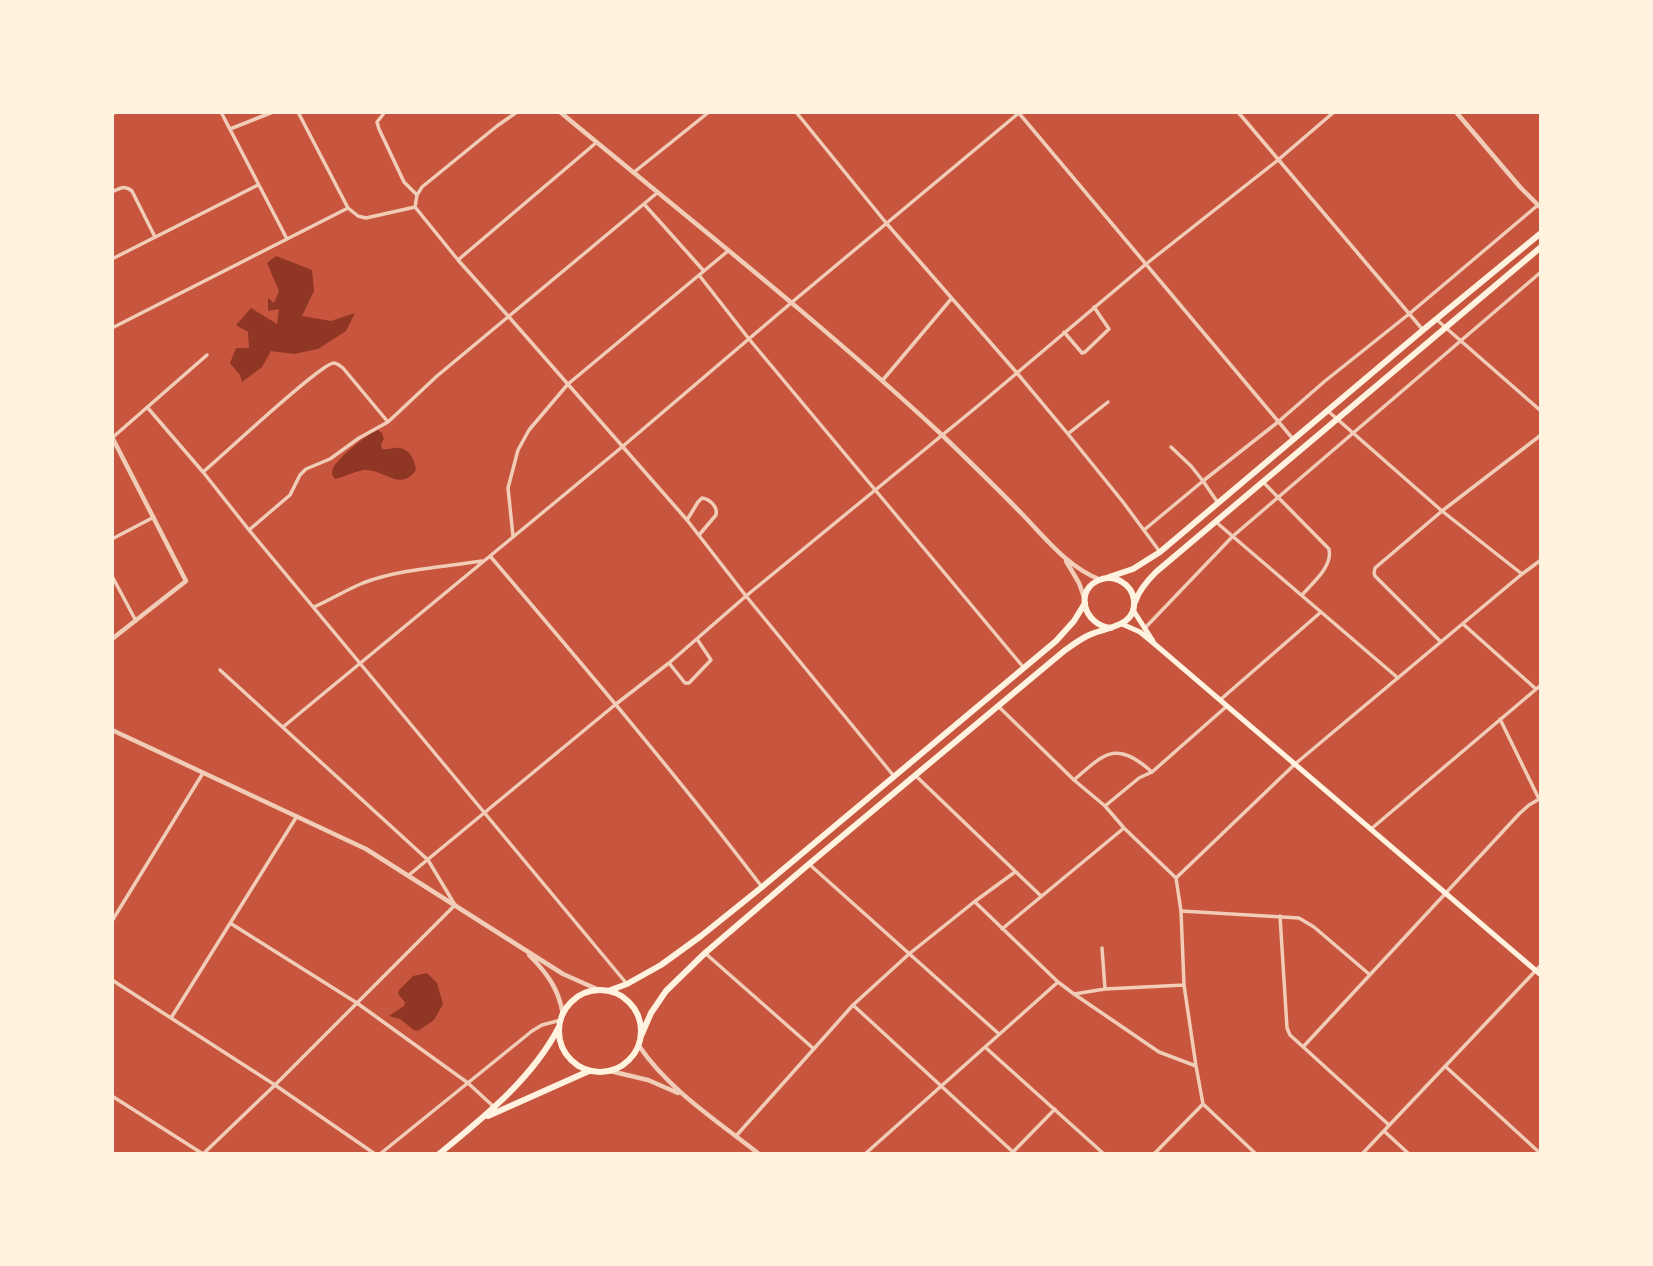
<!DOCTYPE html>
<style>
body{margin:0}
#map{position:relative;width:1653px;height:1266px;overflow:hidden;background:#c8553d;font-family:Overpass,sans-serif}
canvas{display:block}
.frame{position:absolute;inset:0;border:114px solid #fff3e0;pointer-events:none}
</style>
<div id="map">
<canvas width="1653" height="1266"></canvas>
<div class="frame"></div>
</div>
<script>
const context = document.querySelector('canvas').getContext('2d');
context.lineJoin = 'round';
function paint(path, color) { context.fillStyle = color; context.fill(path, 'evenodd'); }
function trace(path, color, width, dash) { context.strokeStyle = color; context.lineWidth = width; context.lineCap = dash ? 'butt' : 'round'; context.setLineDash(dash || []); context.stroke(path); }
const water = new Path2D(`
 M276,256L312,270L314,291L302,316L331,321L355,313L346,331L318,349L294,354L271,351L262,367L242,382L240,375L230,363L236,348H249L248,332L236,325L251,308L277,324L279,309L268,311V298L274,303L279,291L267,263Z
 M378,430L382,433L384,439L381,444L382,449C388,450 394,447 399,448C410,449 415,461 416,470C399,493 385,468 363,470C353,472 344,477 335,479C332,474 331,474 333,468C337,459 368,433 378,430Z
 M427,973L437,983L443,1004L434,1020L418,1031L414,1030L400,1019L389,1016L404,1006L405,1002L398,994L399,990L413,976Z`);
const minor = new Path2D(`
 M221,112L287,239
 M298,112L348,208L358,216L366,218L415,207
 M385,112L377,122L379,129L404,182L417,195
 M517,112L497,126L422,187L417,195L415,207L458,260L509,317L687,520L746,596L893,775
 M796,112L887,224L1017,373L1068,434L1123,502L1160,552
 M1018,112L1293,439
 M1238,112L1423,330
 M112,114L116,112
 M230,129L273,112
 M633,173L709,112
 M112,192C120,188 124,185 132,191L155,237
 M644,204L703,270
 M112,259L258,185
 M458,260L597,142
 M699,275L749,339L1024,668
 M1437,320L1541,411
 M112,328L348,208
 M1064,332L1082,353L1085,352L1109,329L1094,307
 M882,381L952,298
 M147,407L203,472L249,530L627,984
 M1328,411L1442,511L1522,574
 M1069,433L1108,402
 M112,438L207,355
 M203,472C220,458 322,362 334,363C337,363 340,366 343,368L388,422
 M1263,482L1329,549C1333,567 1312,583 1302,595
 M1218,503L1203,481L1278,422L1325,381L1409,314L1538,205
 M687,520L698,502L702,498C710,499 718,507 716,515L699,535
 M1216,522L1398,678
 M249,530L290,495L300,475L306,469L330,459L359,438L388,422L437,376L657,193
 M1144,530L1203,481L1191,466L1171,447
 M513,536L508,488L518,450L529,430L568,384L728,251
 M112,539L154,517
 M490,556C583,665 675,773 762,887
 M112,576L136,621
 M314,607C330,600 346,590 363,583C400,569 443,567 482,561
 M1463,624L1536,689
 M1144,629L1233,536L1541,272
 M1441,642L1375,576L1374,573L1375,568L1442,511L1541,435
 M669,663L685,683H689L711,660L697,639
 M1220,700L1321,612
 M998,706L1074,780L1105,806L1124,828L1176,878L1181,911L1184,985L1196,1066L1203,1104L1256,1154
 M1500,719L1539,799
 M283,727L622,447L791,303L1020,112
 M916,776L1041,896
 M1074,780C1105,753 1116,740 1152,772
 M1105,806L1139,778L1152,772L1227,706
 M1371,829L1541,685
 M809,864L999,1034
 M409,875L616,704L669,663L746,596L979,405L1146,264L1278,160L1334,112
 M1176,878L1295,764L1522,574L1541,560
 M975,902L1058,982L1074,994L1159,1052L1196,1066
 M1181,911L1299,918L1314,927L1369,974
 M1280,916L1287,1028L1290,1035L1389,1125
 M112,921L203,773
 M230,923L357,1003L468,1083L494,1107
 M1002,929L1124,828
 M1102,948L1105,989
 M705,953L814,1049
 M112,980L275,1085L375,1154
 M1074,994L1105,989L1184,985
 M853,1005L1013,1152
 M171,1018L297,816
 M985,1047L1104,1154
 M1303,1047L1520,813L1529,805L1541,798
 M1445,1066L1541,1154
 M112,1096L203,1154
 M1384,1131L1409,1154
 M736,1136L853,1005L909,954L974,902L1015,872
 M203,1154L275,1085L455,905L428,860L220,670
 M380,1154L532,1031L542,1025L561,1020
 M865,1154L1058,982
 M1011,1154L1055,1109
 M1154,1154L1203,1104
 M1362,1154L1541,965`);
const tertiary = new Path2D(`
 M560,112C688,218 819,321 941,434C969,461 997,488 1024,516C1047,540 1069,568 1101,580
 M1456,112L1520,187L1541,208
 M112,437L186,581L112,639
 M1066,561L1079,583L1084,597
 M112,730L366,849L563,974L599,990
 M529,955C547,973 559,989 563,1015
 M639,1046C670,1091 716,1120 759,1154
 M610,1071L648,1080L678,1093`);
const secondary = new Path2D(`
 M1133,610L1153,641
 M1122,624L1140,632L1157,646L1541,975`);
const trunk = new Path2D(`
 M1109,577L1133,569L1160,552L1423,330L1541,233
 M1135,602C1139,590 1147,581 1156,572L1541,247
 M559 1031a41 41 0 1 1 82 0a41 41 0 1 1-82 0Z
 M608,991L627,984L661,965L701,936L762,887L1056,641L1074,621L1085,603
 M641,1036L651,1013L666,991L705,953L809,864L1064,651C1071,646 1079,640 1087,636C1104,627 1137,628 1134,600C1133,593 1129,586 1122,582C1116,578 1109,577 1102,579C1073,588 1083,625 1111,628
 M488,1116L589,1071
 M439,1154C484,1117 532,1079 559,1027`);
paint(water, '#8f3625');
trace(minor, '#f1ccb7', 3.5);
trace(tertiary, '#f1ccb7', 4.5);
trace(secondary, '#fff3e0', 5);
trace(trunk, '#fff3e0', 6);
</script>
